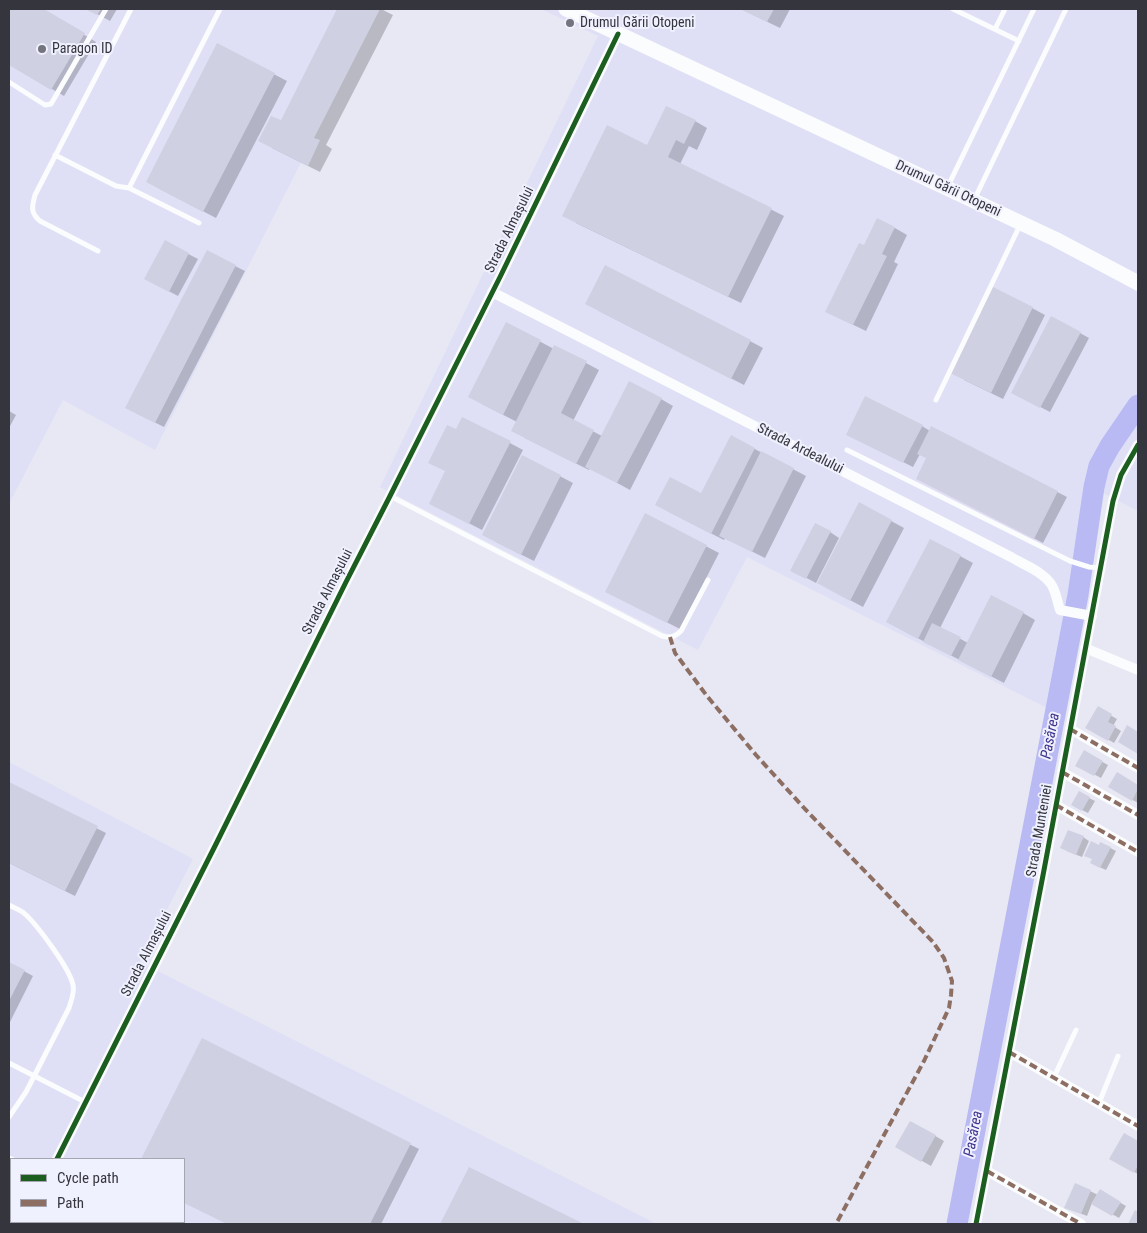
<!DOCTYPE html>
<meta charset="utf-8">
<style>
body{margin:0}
#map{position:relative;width:1147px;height:1233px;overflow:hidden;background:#e7e8f4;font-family:"Roboto Condensed",sans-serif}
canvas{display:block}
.frame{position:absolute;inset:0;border:10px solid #35353e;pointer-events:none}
.legend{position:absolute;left:10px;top:1158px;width:175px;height:65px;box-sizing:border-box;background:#f0f1fe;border:1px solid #a5a6b1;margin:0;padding:6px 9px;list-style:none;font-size:15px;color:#35353e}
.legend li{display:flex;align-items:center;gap:10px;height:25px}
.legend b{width:25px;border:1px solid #a5a6b1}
</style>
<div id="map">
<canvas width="1147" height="1233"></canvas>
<div class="frame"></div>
<ul class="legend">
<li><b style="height:6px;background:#1b5e20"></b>Cycle path</li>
<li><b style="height:6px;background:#8d6e63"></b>Path</li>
</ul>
</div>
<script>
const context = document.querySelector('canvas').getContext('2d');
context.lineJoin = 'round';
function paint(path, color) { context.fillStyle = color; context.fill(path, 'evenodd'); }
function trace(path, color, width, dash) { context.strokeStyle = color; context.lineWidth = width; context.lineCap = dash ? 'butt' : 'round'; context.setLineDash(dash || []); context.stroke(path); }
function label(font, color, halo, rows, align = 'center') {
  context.font = font + ' "Roboto Condensed",sans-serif'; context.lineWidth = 4; context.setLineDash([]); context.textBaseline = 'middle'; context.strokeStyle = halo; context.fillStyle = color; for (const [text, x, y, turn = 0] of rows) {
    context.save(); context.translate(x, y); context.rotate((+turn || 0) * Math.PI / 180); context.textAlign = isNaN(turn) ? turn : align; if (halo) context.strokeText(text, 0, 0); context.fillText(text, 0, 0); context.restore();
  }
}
const built = new Path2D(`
 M9,9H379L155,450L63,400L9,504Z
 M541,9H1138V511L1103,493L1093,563L1063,716L747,557L698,650L380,487L598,36Z
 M9,762L193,859L140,962L657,1224H9ZM11,1159H184V1222H11Z`);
const shadow = new Path2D(`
 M9,9H42L96,42L64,96L9,64Z
 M88,9H117L110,21Z
 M339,9H381L393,15L326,145L332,149L320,172L272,148L281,122Z
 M741,9H790L780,28Z
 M218,45L287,81L216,218L160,189Z
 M695,121L707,128L697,150L689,146L680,164L784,216L741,303L576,223L648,147Z
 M895,228L907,235L894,262L898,264L866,331L839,318L864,247Z
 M165,242L198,259L178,296L155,284Z
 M207,252L245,271L164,427L136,413Z
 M1032,308L1045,315L1003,399L964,380Z
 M599,311L750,341L763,348L744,385Z
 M507,324L554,349L586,363L599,370L573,421L602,436L661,399L673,406L630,490L590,468L589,470L525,438L517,422L482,404Z
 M1080,333L1089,338L1050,412L1021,397Z
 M9,411L16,415L9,428Z
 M463,418L523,450L482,530L443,510L447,472Z
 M922,426L930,431L932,428L1067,497L1043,543L926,483L927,458L920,454L913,467L857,439Z
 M732,437L806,476L765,558L725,538L724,540L669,512L702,494Z
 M523,457L573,483L534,561L496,542Z
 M860,504L904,528L863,607L831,590Z
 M646,515L719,553L680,629L619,598Z
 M830,532L839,538L816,583L801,575Z
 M930,540L973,563L940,628L968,643L1023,613L1035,620L1004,683L900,629Z
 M1098,708L1117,719L1113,726L1121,731L1114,743L1087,727Z
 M1084,752L1108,765L1101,778L1077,765Z
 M1117,774L1138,786V803L1110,787Z
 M9,784L106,833L75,896L9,863Z
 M1079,793L1095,801L1088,813L1072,805Z
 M1083,837L1089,841L1082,857L1067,851Z
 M1101,843L1116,851L1106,870L1097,866L1099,846Z
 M9,963L33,976L9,1024Z
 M202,1040L419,1149L381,1224H228L184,1202V1159H142Z
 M911,1122L944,1141L931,1166L897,1147Z
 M1125,1135L1138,1143V1174L1111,1159Z
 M470,1169L581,1224H442Z
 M9,1173L11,1175V1187L9,1192Z
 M1090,1191L1098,1195L1100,1191L1126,1206L1119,1218L1092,1203L1087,1216L1072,1210Z`);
const river = new Path2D(`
 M957,1224L1078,595L1094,487L1099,466L1110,446L1138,405`);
const building = new Path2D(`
 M9,9H44L85,33L51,90L9,65Z
 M85,9H101L97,15Z
 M337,9H380L314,138L320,140L308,166L258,141L271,116L281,120Z
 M740,9H774L767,22Z
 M217,43L275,73L203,212L146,182Z
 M666,106L696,120L684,144L676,140L668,157L772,208L728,297L562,216L607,125L647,145Z
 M877,218L895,227L882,254L887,256L853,325L825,312L859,243L864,245Z
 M165,240L189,253L169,292L144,279Z
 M207,250L236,265L155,423L125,408Z
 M605,265L751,340L731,379L585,304Z
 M993,287L1033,307L991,393L950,373Z
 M1051,316L1081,332L1040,408L1011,393Z
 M506,322L541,340L503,415L468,397Z
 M554,345L587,361L561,413L594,430L576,464L511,431Z
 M629,381L662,398L617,483L585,467Z
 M865,396L923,425L903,463L846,435Z
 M462,417L511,441L469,524L429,504L445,471L428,463L447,425L456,429Z
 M931,426L1058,491L1034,539L916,479L926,458L917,454Z
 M731,435L755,448L711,534L655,505L670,477L701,493Z
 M761,451L794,468L752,552L719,536Z
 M522,455L561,475L521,555L482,535Z
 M859,502L892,520L850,601L817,583Z
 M645,513L707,545L667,623L605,592Z
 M815,523L831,531L806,579L790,571Z
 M930,539L961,555L918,639L886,622Z
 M991,595L1024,612L991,677L958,660Z
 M932,623L961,637L951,656L923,642Z
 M1098,706L1112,714L1108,722L1116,726L1108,741L1085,728Z
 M1127,725L1138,732V754L1118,742Z
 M1084,750L1103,761L1094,776L1075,766Z
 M1117,772L1138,785V789L1132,801L1108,787Z
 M9,782L98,826L65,891L9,863Z
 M1079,791L1090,797L1082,811L1071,805Z
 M1068,830L1084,836L1076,855L1060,848Z
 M1091,841L1099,845L1100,842L1111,847L1100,868L1090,863L1092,859L1084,856Z
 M9,962L25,970L9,1001Z
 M202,1038L411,1143L370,1224H227L184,1203V1159H141Z
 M910,1121L936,1135L921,1162L895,1147Z
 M1124,1133L1138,1141V1165L1134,1173L1109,1159Z
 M469,1167L584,1224H440Z
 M1075,1183L1091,1190L1081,1214L1064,1208Z
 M1100,1189L1121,1202L1112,1216L1091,1204Z
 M1135,1210L1138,1212V1224H1128Z`);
const lane = new Path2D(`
 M953,9L1019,41
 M995,29L1005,9
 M9,82L45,105L51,104L106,9
 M55,155L116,186L129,188L199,223
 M948,186L1034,9
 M129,188L220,9
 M975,198L1066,9
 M98,251L40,221C30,212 32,207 35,195L131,9
 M936,400L1021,223
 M847,450L1070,561L1089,567L1100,568
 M390,496L662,636C671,638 675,637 681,631L708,580
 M9,905C14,908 21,910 25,914C38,926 70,969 73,985C75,992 71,1001 69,1008L26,1092L9,1117
 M9,1063L85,1102
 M1054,1077L1076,1030
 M1099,1103L1118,1056
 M9,1158L12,1159`);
const street = new Path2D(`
 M492,292L1011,557C1024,565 1042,571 1051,584C1056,591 1057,601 1060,610L1092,616
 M1085,648L1138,670
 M1070,729L1138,768
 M1062,772L1138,815
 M1056,805L1138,852
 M1009,1052L1138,1126
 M57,1159L216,844L346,582L390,496L500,277L618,34
 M987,1171L1081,1224
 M25,1224L26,1222
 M976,1224L1044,870L1113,501L1121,475L1138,445`);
const secondary = new Path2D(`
 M566,9L1055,239L1138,283`);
const quiet = new Path2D(`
 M670,637L675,653L707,696L756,755L805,809L933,942L944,958L952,981L951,995L949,1008L924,1061L836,1224
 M1070,729L1138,768
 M1062,772L1138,815
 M1056,805L1138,852
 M1009,1052L1138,1126
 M987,1171L1081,1224`);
const cycleway = new Path2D(`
 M57,1159L216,844L346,582L390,496L500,277L618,34
 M976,1224L1044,870L1113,501L1121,475L1138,445`);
const markers = [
 [570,23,5,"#73747e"],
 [42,49,5,"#73747e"]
];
const poiNames = [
 ["Drumul Gării Otopeni",580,23],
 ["Paragon ID",52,49]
];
const streetNames = [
 ["Drumul Gării Otopeni",948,189,25],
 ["Strada Almașului",510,230,-64],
 ["Strada Ardealului",800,449,27],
 ["Strada Almașului",328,592,-63],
 ["Strada Munteniei",1040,831,-80],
 ["Strada Almașului",147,954,-63]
];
const waterNames = [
 ["Pasărea",1051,736,-79],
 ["Pasărea",974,1134,-79]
];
paint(built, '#dfe0f6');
paint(shadow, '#0003');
trace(river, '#b9b9f3', 21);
paint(building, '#cfd0e1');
trace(lane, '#fbfcfd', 5);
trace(street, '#fbfcfd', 10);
trace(secondary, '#fbfcfd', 15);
trace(quiet, '#8d6e63', 4, [8, 4]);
trace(cycleway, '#1b5e20', 5);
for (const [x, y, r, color] of markers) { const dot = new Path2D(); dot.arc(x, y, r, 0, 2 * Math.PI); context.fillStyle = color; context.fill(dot); trace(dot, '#f0f1fe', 2); }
label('14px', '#35353e', '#f0f1fe', poiNames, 'left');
label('14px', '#35353e', '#f0f1fe', streetNames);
label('italic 15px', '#3e338c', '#f0f1fe', waterNames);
</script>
